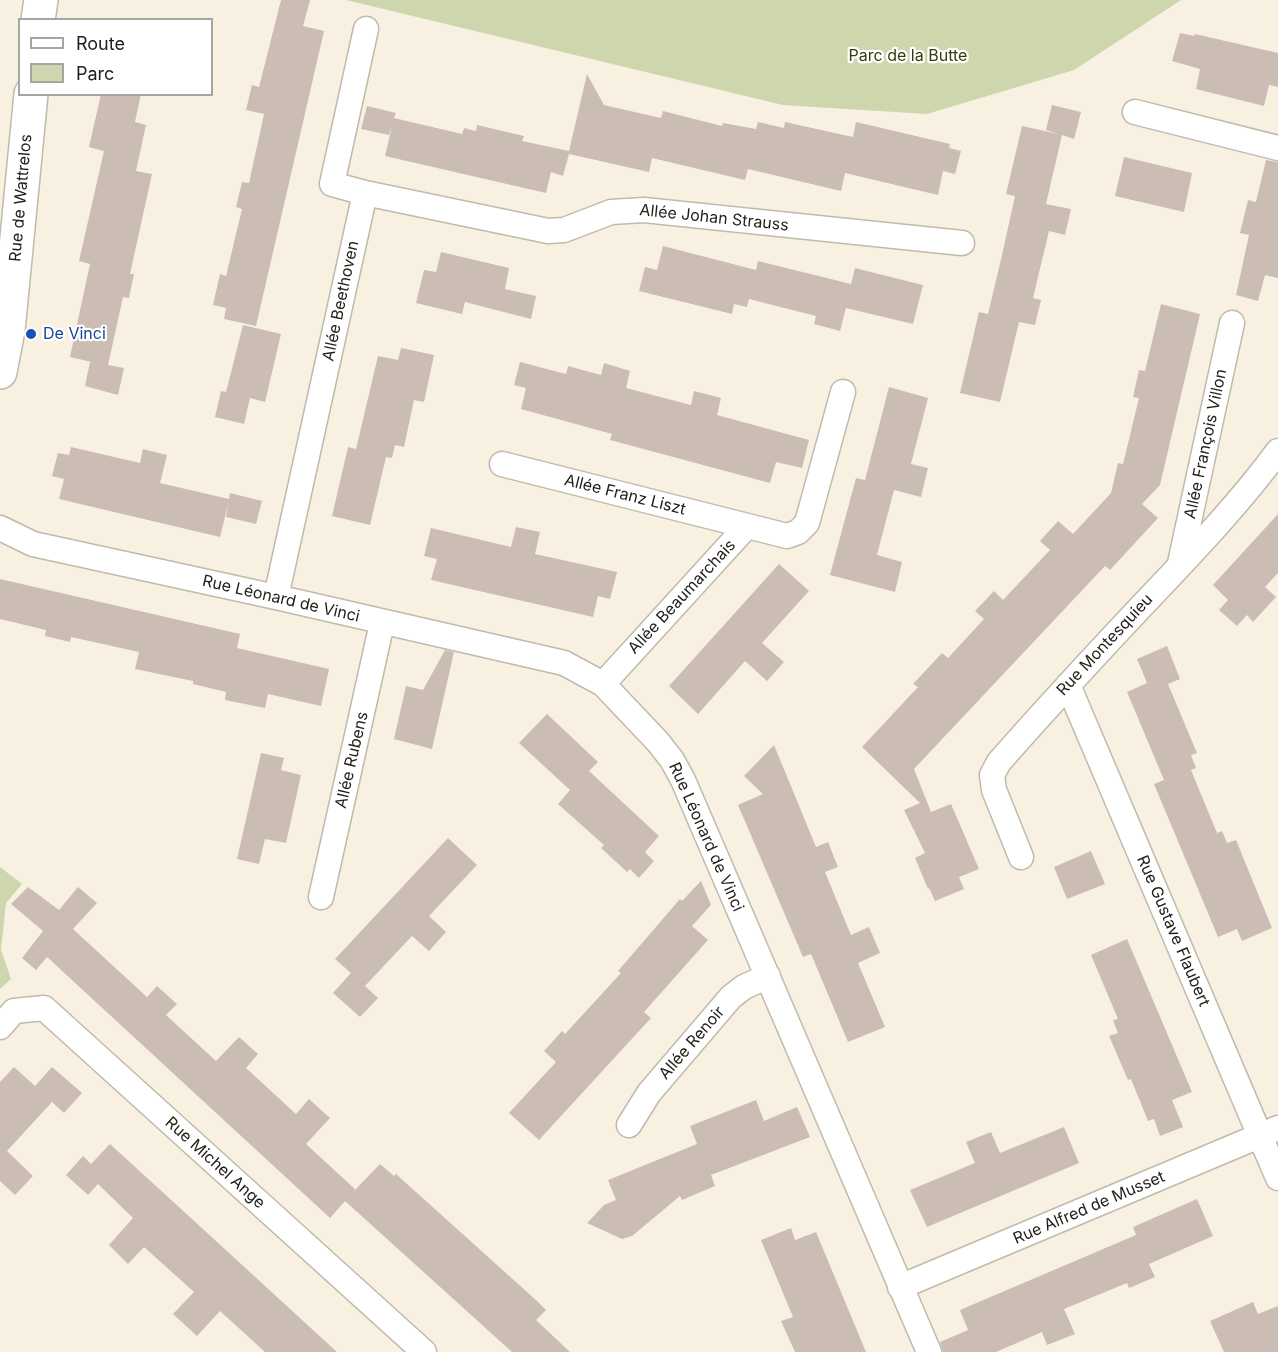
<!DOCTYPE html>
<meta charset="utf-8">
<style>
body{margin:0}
#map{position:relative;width:1278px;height:1352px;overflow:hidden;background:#f8f1e2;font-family:Inter,sans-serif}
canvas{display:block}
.legend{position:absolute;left:18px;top:18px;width:195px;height:78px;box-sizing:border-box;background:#fff;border:2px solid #a6a5a3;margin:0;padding:8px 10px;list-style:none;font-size:18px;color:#201e18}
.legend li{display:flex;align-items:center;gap:12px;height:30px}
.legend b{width:30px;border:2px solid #a6a5a3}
</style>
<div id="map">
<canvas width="1278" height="1352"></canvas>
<ul class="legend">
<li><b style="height:8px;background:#fff"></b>Route</li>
<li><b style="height:16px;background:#cdd6ad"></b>Parc</li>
</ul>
</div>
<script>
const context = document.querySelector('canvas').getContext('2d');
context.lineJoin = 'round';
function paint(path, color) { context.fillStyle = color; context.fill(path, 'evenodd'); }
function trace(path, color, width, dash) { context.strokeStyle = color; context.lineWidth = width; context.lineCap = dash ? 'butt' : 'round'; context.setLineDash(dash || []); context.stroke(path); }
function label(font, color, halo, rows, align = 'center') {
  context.font = font + ' Inter,sans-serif'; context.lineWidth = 4.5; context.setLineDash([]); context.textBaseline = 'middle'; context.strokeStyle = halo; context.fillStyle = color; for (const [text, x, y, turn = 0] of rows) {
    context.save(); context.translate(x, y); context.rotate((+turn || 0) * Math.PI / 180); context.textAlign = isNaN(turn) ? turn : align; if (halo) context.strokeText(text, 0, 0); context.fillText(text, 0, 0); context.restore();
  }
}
const green = new Path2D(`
 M346,0H1181L1074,70L927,114L783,105Z
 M0,867L22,884L6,903L1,950L11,979L0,989Z`);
const building = new Path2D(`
 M281,0H310L303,26L324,31L256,326L224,319L226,308L213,305L220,274L226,276L242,209L236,207L242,182L249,183L264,114L246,110L252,85L259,87Z
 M1180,33L1194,36L1195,34L1278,53V87L1269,85L1264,106L1196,89L1200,69L1172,61Z
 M587,74L604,105L661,118L663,111L722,126L723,123L756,129L758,122L784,128L785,122L853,137L856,122L950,144L949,148L961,151L955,174L943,171L938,195L845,173L841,191L748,169L745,180L652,158L649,172L569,154L563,176L551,172L546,193L385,156L392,126L389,135L361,129L367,106L396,113L394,118L462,134L464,128L476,131L477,125L524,136L522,141L569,151Z
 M101,94H141L135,122L146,125L136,171L152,174L130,274H134L129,298L123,297L108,365L124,368L118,395L85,386L90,362L96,363L70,357L90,264L79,261L104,151L89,147Z
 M1052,105L1081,112L1074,139L1062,135L1046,204L1071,209L1065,235L1049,231L1033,298L1041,300L1035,325L1019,322L1000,402L960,393L979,312L988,314L1002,255L1015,196L1006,194L1022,126L1058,134L1046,130Z
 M1124,157L1192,173L1184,212L1115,196Z
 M1266,160L1278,162V278L1265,275L1258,301L1236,295L1249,235L1240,233L1248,200L1256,202Z
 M663,246L756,270L758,261L851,284L855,268L923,285L913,324L846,308L840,331L814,324L816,316L749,299L747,307L734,304L732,314L639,291L645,267L657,270Z
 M441,252L509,268L505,289L536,296L531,319L465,302L462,314L416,303L424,270L436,272Z
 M1161,304L1200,314L1160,485L1142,504L1158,518L1110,570L1105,566L914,769L931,812L951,804L979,869L959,877L964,889L935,901L929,888L928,889L915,858L925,853L904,810L920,803L862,747L918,687L913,684L942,653L948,658L984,619L975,611L994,591L1003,600L1050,550L1040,541L1058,521L1073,534L1111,493L1118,463L1123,464L1139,398L1133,397L1139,370L1145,371Z
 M243,325L281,334L265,402L250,398L244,424L215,417L221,391L226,392Z
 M401,348L434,355L424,402L414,400L404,447L395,445L392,458L386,457L370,525L332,516L348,447L356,449L378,356L398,360Z
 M520,362L566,374L568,366L601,375L604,363L630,371L626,388L691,405L694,391L721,398L717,415L809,440L802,468L776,462L770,483L610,440L612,434L521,409L526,388L514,385Z
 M889,387L928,398L911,464L928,468L921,497L894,490L877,555L902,562L895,592L830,575L856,478L865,480Z
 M71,447L140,463L143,449L167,455L160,483L229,499L230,493L262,501L256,524L226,517L229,501L220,537L59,499L64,479L52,476L58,453L69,455Z
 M1278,514V573L1265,587L1276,597L1253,622L1247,615L1237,626L1219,610L1228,600L1213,585Z
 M516,527L540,532L535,554L617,572L610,599L598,596L593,617L431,580L437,559L424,556L431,528L511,547Z
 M779,564L809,591L762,643L784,662L767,681L745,661L698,714L669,686Z
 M0,579L240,634L237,648L329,669L321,706L268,694L265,708L225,700L226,692L193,684V681L135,669L139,652L71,637L70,642L45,636L46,630L0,619Z
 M1167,646L1180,679L1168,684L1197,753L1191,755L1196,768L1191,770L1217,833L1222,831L1227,843L1236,840L1272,928L1242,941L1237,929L1218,937L1154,784L1164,780L1127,692L1147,683L1137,659Z
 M445,650L454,652L432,749L394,739L406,686L423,690Z
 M547,714L598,762L589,771L659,836L645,852L654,861L639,878L630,869L627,872L601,848L604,845L558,804L570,790L519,743Z
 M774,745L816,847L828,842L838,867L825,872L851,935L869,927L880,953L858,963L885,1027L848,1042L811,954L803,957L738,805L763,794L744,776Z
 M261,753L284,758L281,770L301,775L286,843L265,839L259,864L237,859Z
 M448,838L477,865L429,916L446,932L429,951L412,936L365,986L378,998L360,1017L333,993L351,973L335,959Z
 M1091,851L1105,884L1067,899L1054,867Z
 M701,881L711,905L692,926L708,940L644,1012L651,1018L539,1140L509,1113L556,1062L544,1051L562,1031L565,1034L621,973L618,971L680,899L682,901Z
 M28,887L59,910L78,887L97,903L73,929L147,997L157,986L177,1004L166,1015L216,1061L239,1037L258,1054L246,1068L296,1114L309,1099L330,1118L306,1144L356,1190L354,1191L380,1164L394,1176L396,1174L537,1301L546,1310L536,1320L570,1352H512L345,1201L330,1218L47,957L36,970L22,958L43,931L11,904Z
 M1127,939L1192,1092L1172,1100L1183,1127L1160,1136L1154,1119L1148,1121L1131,1079L1128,1080L1109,1036L1118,1033L1113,1020L1118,1019L1091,955Z
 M14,1067L35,1086L52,1067L82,1093L64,1113L52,1102L7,1151L33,1176L15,1195L0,1181V1082Z
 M756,1100L764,1121L797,1107L810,1137L711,1175L715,1186L682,1200L680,1196L632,1236L622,1239L587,1223L604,1205L616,1200L608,1180L697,1144L690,1126Z
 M1064,1127L1079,1163L927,1227L910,1190L975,1163L966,1142L991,1132L1000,1153Z
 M110,1144L180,1208L337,1352H265L220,1311L197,1336L173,1314L194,1292L144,1247L128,1264L109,1245L133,1218L98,1184L88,1195L66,1175L83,1156L91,1164Z
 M1197,1199L1213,1236L1149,1264L1155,1277L1129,1288L1127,1283L1064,1309L1075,1334L1047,1345L1042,1332L996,1352H943L940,1342L968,1330L960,1310L1136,1235L1133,1227Z
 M791,1228L795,1240L816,1232L866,1352H795L781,1321L793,1317L761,1240Z
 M1253,1302L1258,1314L1278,1306V1352H1224L1210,1321Z`);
const street = new Path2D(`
 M1135,112L1278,148
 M365,193L548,231L564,230L611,212L644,210L962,243
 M502,464L787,536L798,532L807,523L843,392
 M0,528L33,544L276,597L564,663L603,684L658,742L672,760L683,780L929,1352
 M1180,563L1232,323
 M276,597L365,193L332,184L366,29
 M603,684L747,526
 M1068,685L1278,1178
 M1021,857L994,790L992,775L999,762C1044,711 1091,660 1138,610C1186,559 1236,508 1278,451
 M321,897L382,623
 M0,1027L14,1011L44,1008L424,1352
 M629,1125L649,1093L731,997L744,987L768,976
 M900,1287L1278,1128`);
const secondary = new Path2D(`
 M38,20L41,0
 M0,372L8,330L31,94`);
const markers = [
 [31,334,6,"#1a4fb4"]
];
const parkNames = [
 ["Parc de la Butte",908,56]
];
const streetNames = [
 ["Rue de Wattrelos",21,198,-85],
 ["Allée Johan Strauss",714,218,6],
 ["Allée Beethoven",341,301,-78],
 ["Allée François Villon",1206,444,-78],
 ["Allée Franz Liszt",625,495,14],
 ["Allée Beaumarchais",682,597,-47],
 ["Rue Léonard de Vinci",281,599,13],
 ["Rue Montesquieu",1105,645,-47],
 ["Allée Rubens",352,760,-77],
 ["Rue Léonard de Vinci",706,837,66],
 ["Rue Gustave Flaubert",1173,931,67],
 ["Allée Renoir",692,1043,-49],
 ["Rue Michel Ange",215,1163,42],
 ["Rue Alfred de Musset",1089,1208,-23]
];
const transitNames = [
 ["De Vinci",43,334]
];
paint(green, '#cdd6ad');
paint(building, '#ccbdb4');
trace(street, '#c0baab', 27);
trace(secondary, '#c0baab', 36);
trace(street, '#fff', 24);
trace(secondary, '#fff', 33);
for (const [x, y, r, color] of markers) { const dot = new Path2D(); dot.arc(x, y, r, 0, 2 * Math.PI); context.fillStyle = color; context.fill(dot); trace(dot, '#fff', 2); }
label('16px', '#353d0a', '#fff', parkNames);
label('16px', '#201e18', '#fff', streetNames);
label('16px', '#164399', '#fff', transitNames, 'left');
</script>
